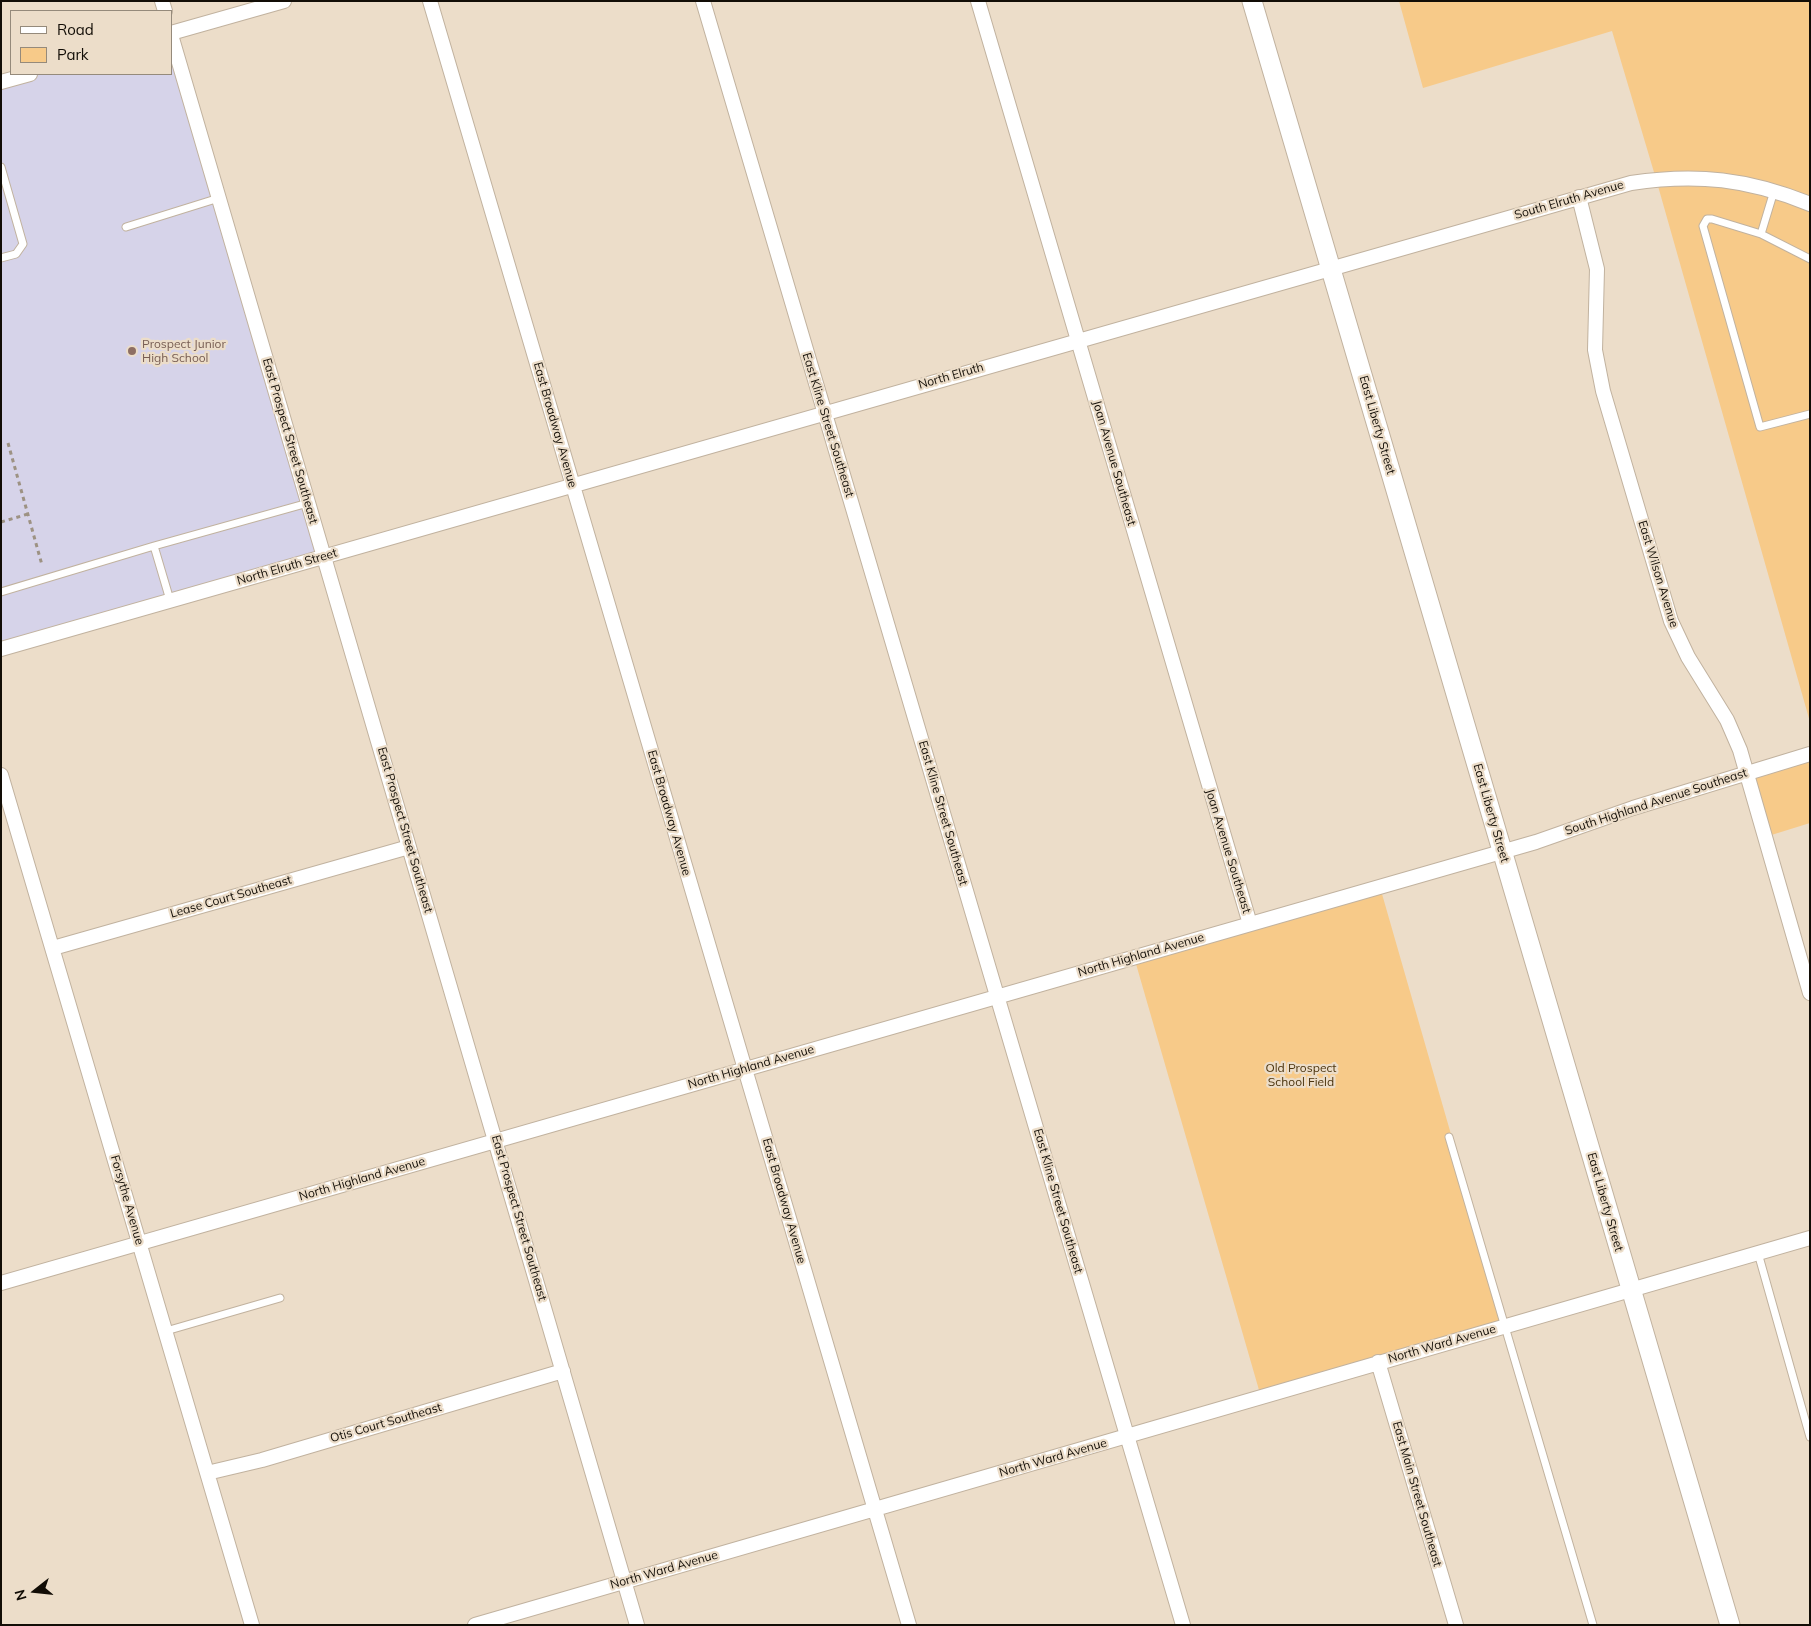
<!DOCTYPE html>
<style>
body{margin:0}
#map{position:relative;width:1811px;height:1626px;overflow:hidden;background:#ecddc9;font-family:Mulish,sans-serif}
canvas{display:block}
.frame{position:absolute;inset:0;border:2px solid #120d06;pointer-events:none}
.legend{position:absolute;left:10px;top:10px;width:162px;height:65px;box-sizing:border-box;background:#ecddc9;border:1px solid #958a7b;margin:0;padding:6px 9px;list-style:none;font-size:15px;color:#120d06}
.legend li{display:flex;align-items:center;gap:10px;height:25px}
.legend b{width:25px;border:1px solid #958a7b}
.north{position:absolute;left:10px;top:1566px;width:50px;height:50px;-webkit-text-stroke:4px #ecddc9;paint-order:stroke;rotate:254deg;font-size:14px;font-weight:700;line-height:20px;text-align:center;color:#120d06}
.north::after{content:'';display:block;margin:auto;width:18px;height:22px;background:#120d06;clip-path:polygon(50% 0,100% 100%,50% 72%,0 100%)}
</style>
<div id="map">
<canvas width="1811" height="1626"></canvas>
<div class="frame"></div>
<ul class="legend">
<li><b style="height:6px;background:#fff"></b>Road</li>
<li><b style="height:14px;background:#f7ca89"></b>Park</li>
</ul>
<div class="north">N</div>
</div>
<script>
const context = document.querySelector('canvas').getContext('2d');
context.lineJoin = 'round';
function paint(path, color) { context.fillStyle = color; context.fill(path, 'evenodd'); }
function trace(path, color, width, dash) { context.strokeStyle = color; context.lineWidth = width; context.lineCap = dash ? 'butt' : 'round'; context.setLineDash(dash || []); context.stroke(path); }
function label(font, color, halo, rows, align = 'center') {
  context.font = font + ' Mulish,sans-serif'; context.lineWidth = 4.5; context.setLineDash([]); context.textBaseline = 'middle'; context.strokeStyle = halo; context.fillStyle = color; for (const [text, x, y, turn = 0] of rows) {
    context.save(); context.translate(x, y); context.rotate((+turn || 0) * Math.PI / 180); context.textAlign = isNaN(turn) ? turn : align; if (halo) context.strokeText(text, 0, 0); context.fillText(text, 0, 0); context.restore();
  }
}
const education = new Path2D(`
 M171,35L324,556L1,649V82L30,74H171Z`);
const green = new Path2D(`
 M1399,1H1810V722L1656,179L1612,31L1423,88Z
 M1810,754V823L1765,837L1746,773Z
 M1380,887L1506,1326L1261,1397L1134,957Z`);
const path = new Path2D(`
 M8,443L42,565
 M1,522L28,514`);
const lane = new Path2D(`
 M1,167L23,244L16,254L1,258
 M1774,191L1761,234L1712,219H1707L1703,226L1760,427L1810,414
 M126,227L219,198
 M1761,234L1810,259
 M1,592L154,546
 M170,600L154,546L308,503
 M1449,1137L1593,1625
 M1758,1253L1810,1437
 M166,1331L280,1298`);
const street = new Path2D(`
 M162,1L165,11
 M430,1L909,1625
 M703,1L1183,1625
 M978,1L1250,924
 M171,33L284,1
 M171,35L637,1625
 M1,82L30,74
 M1579,197L1597,269L1595,350L1603,391L1671,621L1688,657L1727,720L1740,750L1810,993
 M1,649L1631,183C1697,173 1749,179 1810,204
 M1,775L252,1625
 M53,948L409,847
 M1,1283L1536,842L1633,808L1810,754
 M1378,1362L1456,1625
 M207,1473L262,1460L563,1371
 M475,1625L1810,1238`);
const secondary = new Path2D(`
 M1252,1L1730,1625`);
const markers = [
 [132,351,5,"#8d6e63"]
];
const streetNames = [
 ["South Elruth Avenue",1569,200,-16],
 ["North Elruth",951,376,-16],
 ["East Broadway Avenue",555,425,74],
 ["East Kline Street Southeast",828,425,73],
 ["East Liberty Street",1377,425,74],
 ["East Prospect Street Southeast",290,441,74],
 ["Joan Avenue Southeast",1114,463,74],
 ["North Elruth Street",287,567,-16],
 ["East Wilson Avenue",1658,574,73],
 ["South Highland Avenue Southeast",1656,802,-18],
 ["East Broadway Avenue",669,813,74],
 ["East Kline Street Southeast",943,813,74],
 ["East Liberty Street",1491,813,74],
 ["East Prospect Street Southeast",405,830,74],
 ["Joan Avenue Southeast",1228,851,73],
 ["Lease Court Southeast",231,897,-16],
 ["North Highland Avenue",1141,955,-16],
 ["North Highland Avenue",751,1067,-16],
 ["North Highland Avenue",362,1179,-16],
 ["Forsythe Avenue",127,1200,74],
 ["East Broadway Avenue",784,1201,74],
 ["East Kline Street Southeast",1058,1201,74],
 ["East Liberty Street",1605,1202,74],
 ["East Prospect Street Southeast",519,1218,74],
 ["North Ward Avenue",1442,1344,-16],
 ["Otis Court Southeast",386,1423,-16],
 ["North Ward Avenue",1053,1458,-16],
 ["East Main Street Southeast",1417,1494,74],
 ["North Ward Avenue",664,1570,-16]
];
const educationNames = [
 ["Prospect Junior",142,344],
 ["High School",142,358]
];
const parkNames = [
 ["Old Prospect",1301,1068],
 ["School Field",1301,1082]
];
paint(education, '#d6d3e9');
paint(green, '#f7ca89');
trace(lane, '#c1b29f', 9);
trace(street, '#c1b29f', 16);
trace(secondary, '#c1b29f', 21);
trace(path, '#9d9283', 3, [4, 4]);
trace(lane, '#fff', 7);
trace(street, '#fff', 14);
trace(secondary, '#fff', 19);
for (const [x, y, r, color] of markers) { const dot = new Path2D(); dot.arc(x, y, r, 0, 2 * Math.PI); context.fillStyle = color; context.fill(dot); trace(dot, '#ecddc9', 2); }
label('12px', '#120d06', '#ecddc9', streetNames);
label('12px', '#785e54', '#ecddc9', educationNames, 'left');
label('12px', '#4c350f', '#ecddc9', parkNames);
</script>
